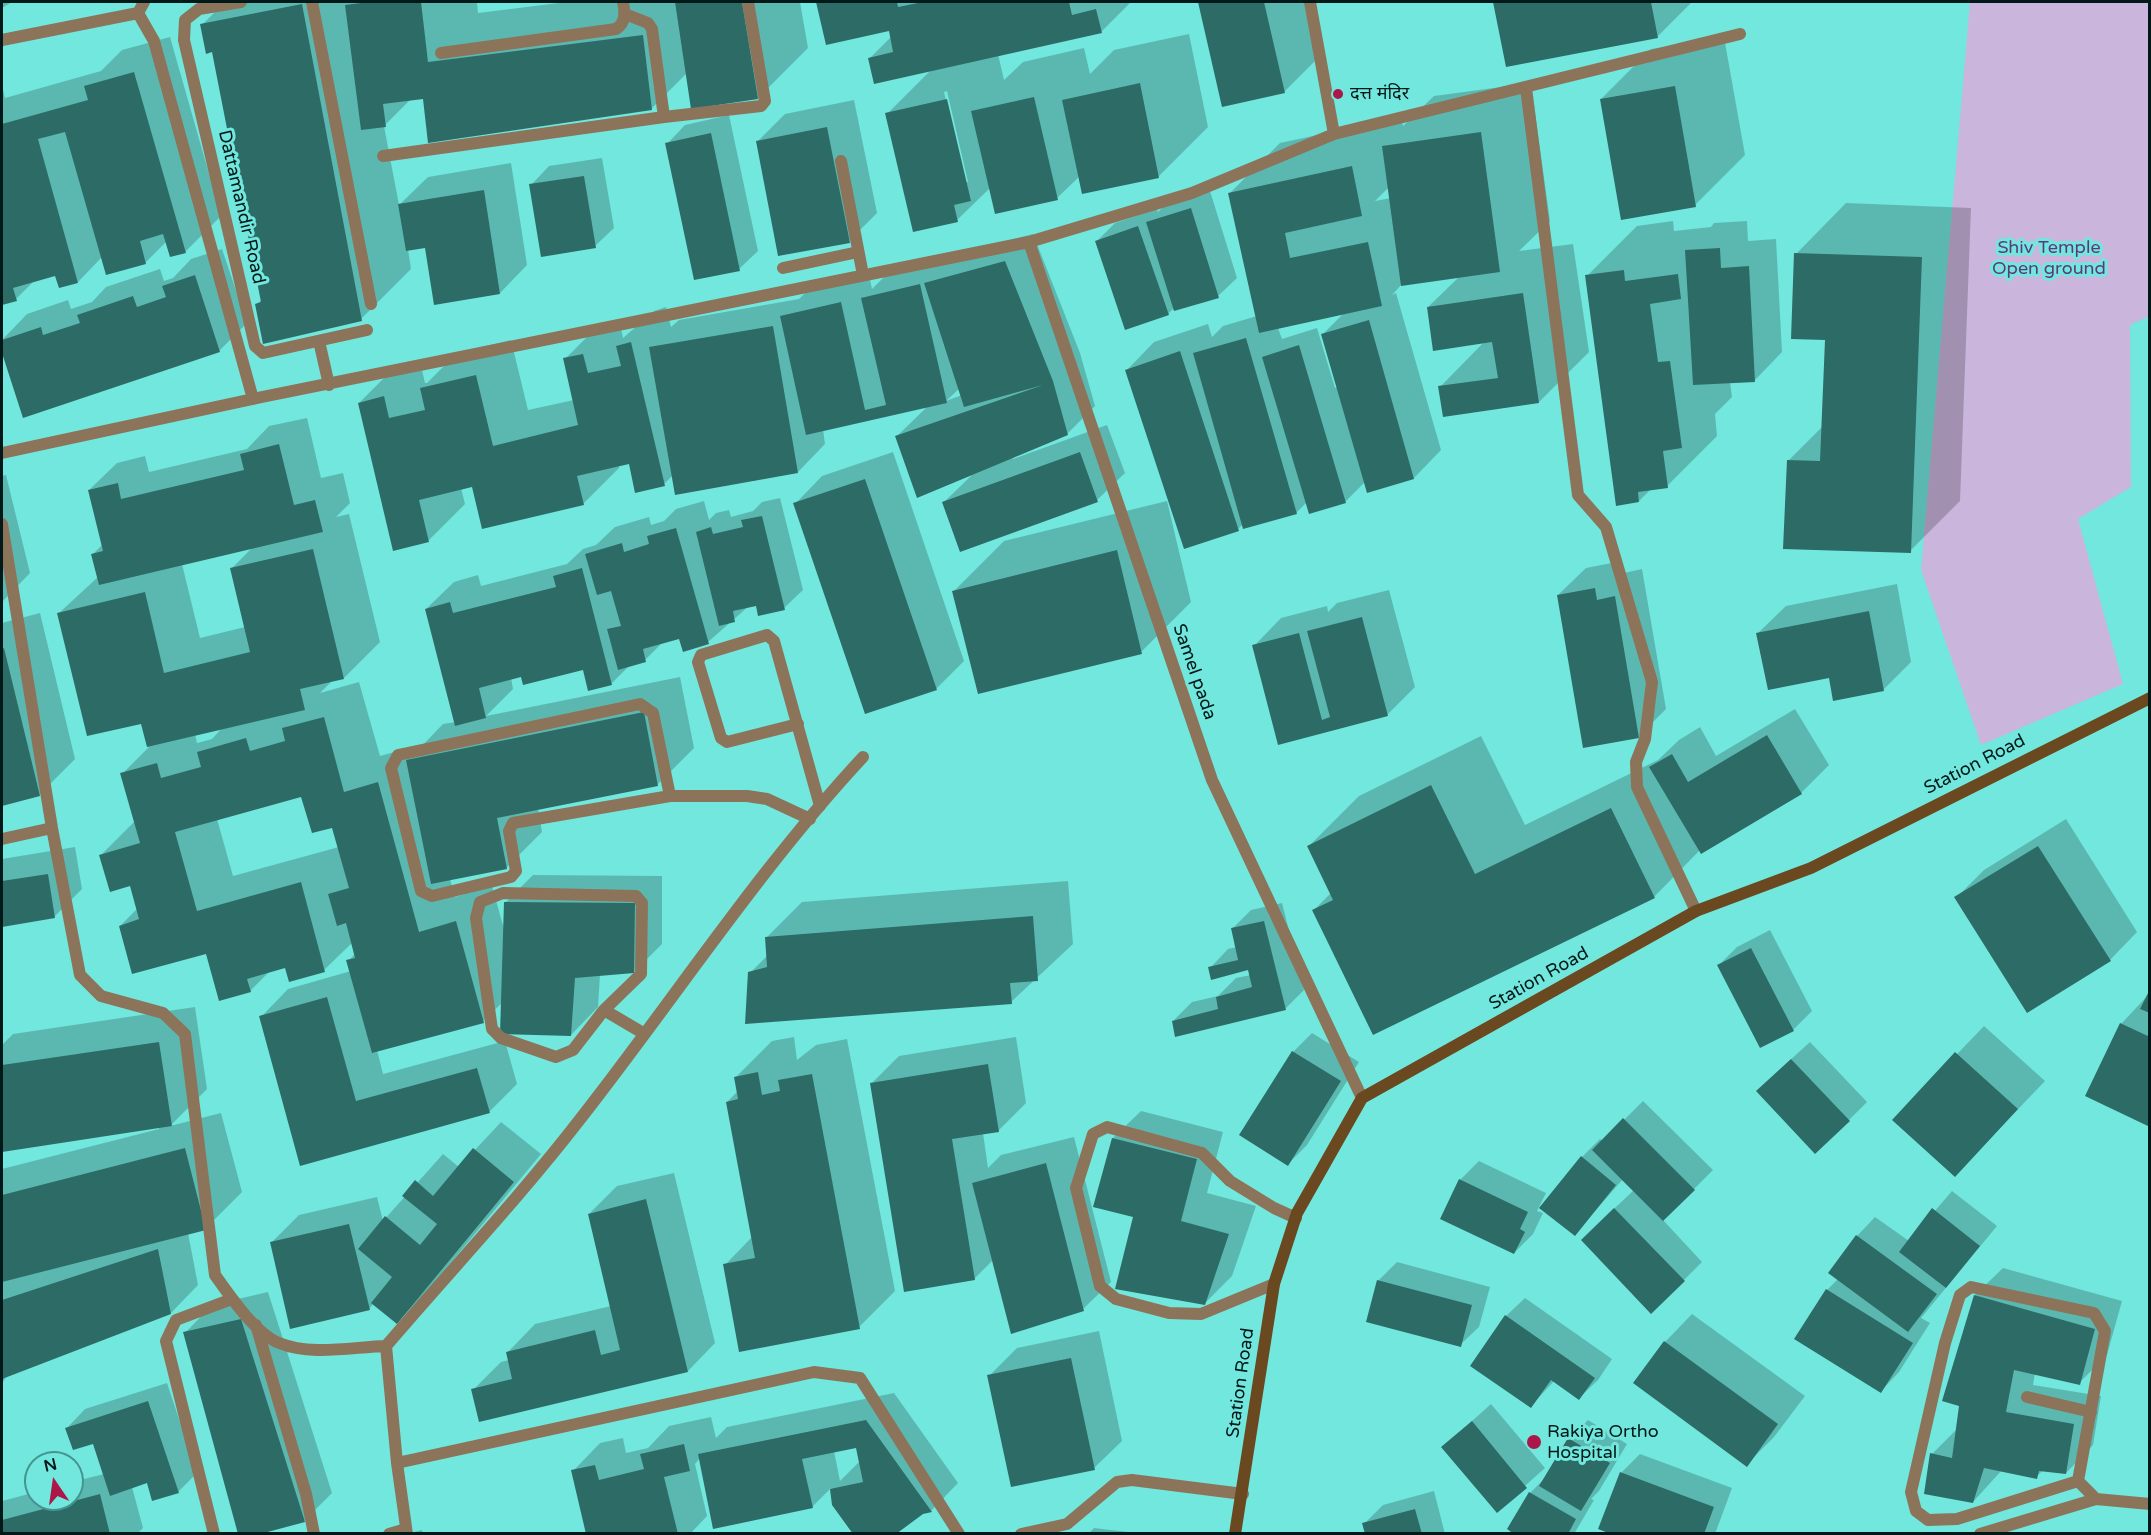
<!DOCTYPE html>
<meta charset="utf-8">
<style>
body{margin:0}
#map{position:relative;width:2151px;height:1535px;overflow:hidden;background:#72e7de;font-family:"Varela Round",sans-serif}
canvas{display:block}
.frame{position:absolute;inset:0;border:3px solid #011918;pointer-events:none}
.north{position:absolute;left:24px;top:1451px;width:60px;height:60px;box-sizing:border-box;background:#72e7de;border:2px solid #45958f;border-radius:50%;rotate:347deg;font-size:16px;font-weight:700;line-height:24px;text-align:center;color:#011918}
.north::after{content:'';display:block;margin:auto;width:21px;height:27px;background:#aa1748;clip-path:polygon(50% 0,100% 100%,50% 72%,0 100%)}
</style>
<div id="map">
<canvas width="2151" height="1535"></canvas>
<div class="frame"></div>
<div class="north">N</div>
</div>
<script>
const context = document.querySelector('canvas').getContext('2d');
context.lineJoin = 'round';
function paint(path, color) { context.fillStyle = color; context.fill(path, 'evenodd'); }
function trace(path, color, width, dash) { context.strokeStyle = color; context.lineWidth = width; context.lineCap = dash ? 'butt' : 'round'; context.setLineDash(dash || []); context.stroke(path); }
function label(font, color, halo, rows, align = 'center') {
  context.font = font + ' "Varela Round","Noto Sans Devanagari",sans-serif'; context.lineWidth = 6; context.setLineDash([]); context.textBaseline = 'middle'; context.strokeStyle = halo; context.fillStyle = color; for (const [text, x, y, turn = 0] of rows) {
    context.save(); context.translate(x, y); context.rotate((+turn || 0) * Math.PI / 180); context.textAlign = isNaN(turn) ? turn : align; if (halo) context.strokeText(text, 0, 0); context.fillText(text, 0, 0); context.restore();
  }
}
const green = new Path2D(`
 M1970,2H2150V316L2130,325L2131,487L2078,519L2123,684L1981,745L1921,570Z`);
const shadow = new Path2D(`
 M2,2H12L2,8Z
 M225,2H477L478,13L567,2H800L808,48L758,98L687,73L651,109L424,97L411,99L384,126L399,205L428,177L511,163L527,265L500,293L426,246L408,249L411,269L361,319L257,304L262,299L213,51L202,25Z
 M818,2H1131L1101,32L998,54L1004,80L1023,62L1084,48L1090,74L1114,50L1189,34L1208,127L1158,177L1080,176L1057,198L990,188L957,220L887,114L932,69L870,58L892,36L890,29L827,43ZM947,91L968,182H965L944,92Z
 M1199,2H1308L1320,56L1284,92L1223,105Z
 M1495,2H1692L1657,37L1507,65Z
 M170,37L221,216L185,252L167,241L145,263L102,257L78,282L56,274L35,280L16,299L2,303V85L5,98L101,71L122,50Z
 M1724,37L1745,155L1695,205L1601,99L1651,49Z
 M1531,83L1550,221L1519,251L1573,244L1589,352L1539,402L1440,387L1484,342L1428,307L1459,277L1402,284L1392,295L1396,293L1441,450L1414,478L1365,482L1345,502H1307L1296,513L1243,524L1238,529L1127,370L1154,342L1208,324L1212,337L1223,326L1257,316L1230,193L1280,143L1401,117L1403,126L1434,96ZM1389,187L1391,198L1375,201ZM1344,313L1323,334L1338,387L1335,388L1317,328L1282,339L1278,328Z
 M854,100L877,213L849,241L757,142L785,114Z
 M729,115L758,251L739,269L667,144L685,125Z
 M602,158L614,228L595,246L531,185L549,166Z
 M1210,191L1237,278L1218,296L1174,308L1168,314L1097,241L1115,223L1157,209L1158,212L1166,204Z
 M1846,203L1971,208L1960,501L1910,551L1788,461L1823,426L1827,339L1796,254Z
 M1673,221L1674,231L1711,227L1714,223L1747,221L1748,241L1776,239L1782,352L1755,380L1730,382L1732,397L1715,414L1717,436L1667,486L1651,489L1639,501L1587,276L1637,226Z
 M1033,234L1080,353L1095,406L1067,434L1012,457L1013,459L1107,425L1125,473L1097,500L944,502L973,474L897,436L928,406L823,429L825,444L798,472L673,475L664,484L630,462L619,465V468L583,504L473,486L461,488L465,504L429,540L394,549L359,403L395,367L420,361L425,383H427L457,353L511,340L528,410L574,400L565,359L601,323L619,319L623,338L654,311L666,307L671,327L679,320L799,299L810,288L869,275L872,289L891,270ZM960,388L962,395L946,401Z
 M222,249L247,323L219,351L24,416L2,348V340L27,314L68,300L71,309L92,302L106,287L160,269L164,281L173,278L191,259Z
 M307,418L321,478L343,473L350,503L336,517L349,514L380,642L344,678L333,680L320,693L359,682L380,756L413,747L415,753L443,724L456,722L426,609L454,582L478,575L481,586L567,564L583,549L596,545L615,527L649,517L651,525L664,521L676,509L704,501L709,520L716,513L729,510L731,517L753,511L762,502L780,498L803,590L784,608L757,604L749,606L708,642L680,637L664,641L645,660L630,665L611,684L584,668L511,678L513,689L486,716L680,677L694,748L658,784L538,809L542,832L506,868L450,879L455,897L492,886L504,929L505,903L533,875L662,876V944L634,972L600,975L598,1007L571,1035L503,1002L483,1021L377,1050L383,1074L505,1041L517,1084L489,1112L301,1164L261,1017L288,989L351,971L348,961L356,953L353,942L324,970L286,966L271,970L250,991L207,952L120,926L138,908L131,885L101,855L135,821L122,774L149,747L142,722L59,613L98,577L92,555L103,544L89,490L117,463L145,456L149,472L247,449L269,426ZM253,547L231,569L245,627L200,638L182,564ZM223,727L212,739L197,743L195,734ZM302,796L333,826L339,847L233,876L217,819Z
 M893,452L964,661L937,688L866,712L795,504L822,476Z
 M6,475L30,573L2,602V476Z
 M1167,501L1191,602L1141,652L954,591L1004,541Z
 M1622,561L1624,573L1642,569L1666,709L1638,737L1558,595L1586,568Z
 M1897,584L1911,662L1884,689L1834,699L1830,677L1758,633L1786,606Z
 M1389,590L1415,687L1387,715L1279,743L1254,646L1281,618L1327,606L1328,612L1337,603Z
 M40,613L75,759L39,795L2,804V623Z
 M1795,709L1829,765L1801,793L1700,850L1654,897L1314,910L1331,893L1309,846L1359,796L1481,736L1525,825L1658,760L1679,740L1700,727L1716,756Z
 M2066,819L2137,932L2110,960L1956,898L1984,870Z
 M75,847L82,889L54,917L2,926V859Z
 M1068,881L1073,944L1011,1002L750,973L768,955L766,938L802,902Z
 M1282,903L1304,990L1285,1009L1173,1021L1192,1002L1218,996L1236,978L1251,975L1250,969L1210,968L1228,949L1237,947L1232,929L1251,910Z
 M1770,930L1812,1011L1793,1030L1719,965L1737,947Z
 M2150,993V1125L2087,1095L2121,1024Z
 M195,1007L207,1089L170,1126L221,1113L242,1192L206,1228L188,1233L198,1285L171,1313L7,1375L2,1384V1169L159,1129V1127L2,1150V1045L13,1034Z
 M1984,1026L2045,1081L1955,1175L1894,1120Z
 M1312,1033L1359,1062L1307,1145L1288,1164L1293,1052Z
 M794,1037L797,1060L816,1045L847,1039L895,1291L859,1327L725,1265L752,1237L727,1102L738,1091L736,1077L772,1041Z
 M1016,1037L1026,1103L998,1131L983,1133L988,1168L1001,1155L1074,1137L1111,1282L1083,1309L993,1260L974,1279L872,1083L899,1056Z
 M1810,1042L1867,1102L1849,1120L1777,1072Z
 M1643,1101L1713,1170L1663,1220L1702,1262L1684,1280L1601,1221L1634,1190L1623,1179L1575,1234L1582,1157L1600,1139L1603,1141Z
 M1141,1111L1223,1132L1207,1193L1256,1206L1232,1276L1204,1304L1135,1216L1113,1138Z
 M501,1122L541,1154L425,1294L397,1322L374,1303L369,1309L271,1243L299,1215L377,1197L383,1221L443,1154L459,1167Z
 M1479,1161L1546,1193L1537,1211L1543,1213L1533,1234L1514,1253L1460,1180Z
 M674,1173L715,1343L688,1371L473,1390L501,1362L509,1360L508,1352L535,1324L611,1306L589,1214L617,1186Z
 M1952,1191L1997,1226L1921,1318L1930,1323L1899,1372L1881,1391L1827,1290L1838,1279L1830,1273L1857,1236L1875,1217L1909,1241Z
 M1397,1262L1490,1287L1479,1327L1460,1345L1378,1281Z
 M2003,1268L2122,1301L2107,1355L2079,1383L2035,1373L2033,1385L2101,1396L2093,1445L2066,1473L2043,1470L2036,1477L2002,1470L1973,1502L1932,1454L1958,1428L1975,1295Z
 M268,1292L332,1493L305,1520L254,1534L185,1333L212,1305Z
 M1525,1298L1612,1359L1598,1380L1579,1398L1554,1381L1531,1406L1506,1316Z
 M1692,1314L1805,1396L1774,1437L1746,1465L1665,1342Z
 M1099,1331L1122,1441L1094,1468L989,1376L1017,1348Z
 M167,1383L197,1473L178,1492L148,1482L132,1487L143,1528L137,1534H2V1501L36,1492V1499H72V1482L104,1474L94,1442L67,1428L85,1409Z
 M894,1393L958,1483L931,1511L834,1504L831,1488L812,1507L700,1458L695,1464L707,1516L690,1534H587L573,1471L600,1443L623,1438L626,1453L648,1448L669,1426L711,1417L716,1438L727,1427ZM857,1446L859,1462L840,1481L834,1451Z
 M1491,1404L1545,1468L1497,1511L1443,1447Z
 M1588,1420L1627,1444L1599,1491L1591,1499L1594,1500L1574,1534H1517L1530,1493L1547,1476L1569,1439Z
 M1640,1454L1732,1488L1715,1534H1615L1600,1528L1622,1472Z
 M1434,1491L1445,1534H1366L1364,1524L1383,1505Z
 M1094,1528L1145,1534H1088Z
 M422,1530L423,1534H406Z`);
const building = new Path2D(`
 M369,2H421L428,62L643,35L652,110L428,143L423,99L383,104L386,127L361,130L345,5Z
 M675,2H742L758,99L691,109Z
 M816,2H897L898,7L923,2H1069L1072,15L1096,9L1102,33L874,84L868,58L893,52L889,31L826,45Z
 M1198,2H1264L1285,93L1222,107Z
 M1493,2H1651L1658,38L1506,67Z
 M302,4L362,321L263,344L255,304L261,302L212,52L206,54L200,24Z
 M134,72L186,253L170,257L163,234L140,241L146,264L106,275L65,132L38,139L78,283L59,288L55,276L13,288L17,301L2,305V124L88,100L84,86Z
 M1140,83L1159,178L1082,194L1062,100Z
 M1675,86L1696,207L1621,220L1600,99Z
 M1034,97L1058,200L995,214L971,111Z
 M947,99L971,201L954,205L958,222L913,232L885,113Z
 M827,127L850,243L778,256L756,141Z
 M1481,132L1500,272L1401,286L1382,146Z
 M711,133L740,271L694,280L665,143Z
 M1352,166L1362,216L1285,233L1290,258L1368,242L1382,306L1259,333L1228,193Z
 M584,176L596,248L541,257L529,184Z
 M484,190L500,294L434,305L425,248L406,251L398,204Z
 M1191,208L1219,298L1174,311L1146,222Z
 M1138,226L1169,315L1125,330L1095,241Z
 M1720,248L1721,268L1749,266L1755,382L1693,385L1685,250Z
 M1794,253L1922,257L1911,553L1783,549L1787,460L1820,461L1825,340L1791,339Z
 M1005,261L1053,381L1068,435L917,498L895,436L1043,385L964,407L924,283Z
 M1624,270L1625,281L1678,274L1681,299L1650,304L1658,362L1670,361L1682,448L1663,451L1668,488L1638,492L1639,502L1616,506L1585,275Z
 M195,275L220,352L23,418L2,353V340L41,327L43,335L80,323L77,315L133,296L137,307L166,297L162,286Z
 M920,284L947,403L806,435L780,316L841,302L865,410L886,405L861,298Z
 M1523,293L1539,403L1443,417L1438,386L1498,378L1492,342L1433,351L1427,307Z
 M1369,320L1414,479L1367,493L1321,334Z
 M773,326L798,473L675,495L649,347Z
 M1246,338L1297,514L1243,529L1193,353Z
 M631,342L665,486L635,493L629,464L577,476L584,505L482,529L472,487L419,500L429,542L393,551L358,403L384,396L389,418L425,410L420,388L476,375L493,446L578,425L563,358L583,354L588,373L621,366L616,346Z
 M1299,345L1346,503L1309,514L1262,357Z
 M1180,351L1239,531L1184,549L1125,370Z
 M279,444L294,505L315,500L323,532L99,585L91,554L103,551L88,490L118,483L121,499L244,470L240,454Z
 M1080,452L1098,502L960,552L942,502Z
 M865,479L937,690L865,714L793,503Z
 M762,516L785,610L758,616L756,606L733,611L735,622L719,626L696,532L711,527L713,534L743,527L741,520Z
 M676,528L709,644L683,652L679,639L643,649L646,662L618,670L607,629L621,626L611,591L597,595L585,554L622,543L624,552L649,544L647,536Z
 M313,549L344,679L300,689L305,710L147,747L141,724L87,736L57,613L145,592L164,673L250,652L230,568Z
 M1117,550L1142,654L978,694L952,591Z
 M582,568L612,685L588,691L583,670L523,685L521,677L479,688L486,718L455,726L425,609L450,602L453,613L556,587L553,576Z
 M1595,588L1597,600L1615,596L1639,738L1583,748L1557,595Z
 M1869,611L1884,691L1833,701L1829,678L1768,690L1756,633Z
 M1362,617L1388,716L1278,745L1252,645L1299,633L1322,720L1330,717L1307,631Z
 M4,648L40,796L2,806V649Z
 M644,712L658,786L497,818L507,869L431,884L406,760Z
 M324,717L344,792L378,782L419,932L456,921L484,1023L372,1053L346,960L355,958L346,923L337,926L328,894L349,888L332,828L312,833L301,797L175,832L197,911L301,882L325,972L289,982L285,968L247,979L251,992L219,1001L206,954L132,974L119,926L139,919L130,886L110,892L99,855L140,843L120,773L157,763L161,778L201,767L197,752L246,738L250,751L285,741L282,728Z
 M1767,735L1802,794L1701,854L1649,767L1672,754L1688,782Z
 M1431,785L1475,874L1611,808L1655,898L1373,1035L1312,910L1333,900L1307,846Z
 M2038,846L2111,961L2027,1013L1954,897Z
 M48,874L55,918L2,927V881Z
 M504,902L635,903L634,973L575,978L571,1036L500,1034Z
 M1033,916L1038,981L1010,983L1012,1004L745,1024L748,972L767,967L765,937Z
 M1264,921L1286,1010L1175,1037L1172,1021L1218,1009L1216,997L1252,987L1248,970L1211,980L1208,967L1238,960L1231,928Z
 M1751,948L1794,1031L1760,1048L1717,965Z
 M2150,989V1013L2140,1009Z
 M327,997L356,1101L477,1068L490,1113L300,1166L259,1016Z
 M2120,1023L2150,1037V1127L2085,1096Z
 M159,1042L172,1126L2,1152V1065Z
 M1292,1051L1341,1081L1288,1166L1239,1135Z
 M1955,1052L2018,1109L1955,1177L1892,1120Z
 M1791,1059L1850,1121L1815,1154L1756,1091Z
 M988,1064L999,1132L952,1139L975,1280L904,1292L870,1083Z
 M758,1072L762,1095L780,1091L778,1080L812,1074L860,1329L739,1352L723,1264L755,1258L726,1102L738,1099L734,1077Z
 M1623,1118L1695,1190L1663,1221L1592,1150Z
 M1112,1138L1197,1159L1181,1221L1229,1234L1205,1305L1115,1289L1133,1217L1093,1207Z
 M185,1148L206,1230L2,1282V1195Z
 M473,1148L514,1182L397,1324L371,1303L392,1277L358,1249L385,1216L420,1245L437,1224L402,1196L415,1180L433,1196Z
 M1581,1156L1616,1185L1575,1236L1539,1208Z
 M1046,1163L1084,1311L1011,1334L972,1183Z
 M1459,1179L1528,1212L1520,1229L1525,1232L1514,1254L1440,1219Z
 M646,1199L688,1372L479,1422L471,1389L512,1379L506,1352L595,1330L601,1355L620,1350L588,1214Z
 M1614,1208L1685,1281L1651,1314L1581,1240Z
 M1932,1208L1980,1246L1946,1288L1899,1252Z
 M349,1224L370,1310L290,1329L270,1242Z
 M1856,1235L1937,1294L1908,1332L1828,1273Z
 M158,1249L171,1314L2,1379V1300Z
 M1377,1280L1472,1305L1461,1347L1366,1322Z
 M1826,1289L1913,1343L1881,1393L1794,1339Z
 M1974,1295L2095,1329L2080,1385L2014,1370L2006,1412L2074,1424L2066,1474L2039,1471L2037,1479L1984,1468L1973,1503L1924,1494L1930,1453L1952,1458L1959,1406L1942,1401Z
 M1505,1315L1595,1378L1579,1400L1551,1380L1531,1408L1470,1366Z
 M241,1319L305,1522L260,1534H238L183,1332Z
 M1664,1341L1778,1424L1747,1467L1633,1383Z
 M1071,1358L1095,1470L1011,1487L987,1375Z
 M148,1401L179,1493L152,1501L147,1483L110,1496L93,1444L73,1450L65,1428Z
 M866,1420L932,1512L923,1514L896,1534H853L832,1505L830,1489L863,1482L856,1448L802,1459L813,1508L713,1529L698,1454Z
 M1472,1421L1527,1488L1497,1513L1441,1447Z
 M1568,1438L1610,1463L1581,1511L1539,1486Z
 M684,1444L690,1471L664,1477L678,1534H586L571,1470L595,1465L599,1480L644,1469L640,1454Z
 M1620,1472L1714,1507L1704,1534H1611L1598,1529Z
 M1529,1492L1576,1519L1568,1534H1514L1507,1529Z
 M100,1494L110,1534H2V1520Z
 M1415,1509L1422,1534H1365L1362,1523Z`);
const minor = new Path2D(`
 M241,2L199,9L185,20L184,40L255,346L263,353L367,330
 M312,2L371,304
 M1310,2L1334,134L1740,34
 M138,13L154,41L253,399
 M2,40L138,13L144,2
 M441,53L616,29C626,23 625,12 623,2
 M1526,88L1578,495L1606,527L1652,682L1645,739L1636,762L1637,787L1696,911
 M664,117L761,106L765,101L748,2
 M383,156L664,117L652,29L648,23L625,14
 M841,161L863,275
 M1029,242L1212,780L1362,1098
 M783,268L858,252
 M319,341L329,385
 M2,453L262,397L1029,242L1192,193L1334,134
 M2,524L52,828L80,975L101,996L163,1013L185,1034L215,1275C229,1295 256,1334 279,1343C311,1356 352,1347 386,1346
 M798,724L727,742L721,738L698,662L701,655L767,635L774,641L820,806
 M863,757C759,869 675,998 581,1118C520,1197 451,1270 386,1346L397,1463L814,1372L860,1378L959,1534
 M670,796L653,713L640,704L398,755L391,768L421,891L432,896L511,877L516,871L509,831L513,823L670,796H747L767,799L810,819
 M2,839L52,828
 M604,1010L641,974L642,903L636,896L503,893L480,902L476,918L492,1029L501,1038L556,1057L573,1050L604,1010L643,1033
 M1274,1284L1201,1314L1169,1313L1116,1299L1100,1286L1076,1188L1093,1134L1107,1127L1202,1153L1230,1181L1274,1208L1296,1218
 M256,1325L306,1494L314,1534
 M2027,1397L2091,1412
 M397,1463L407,1534
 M2078,1481L2105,1331L2094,1313L1971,1287L1960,1295L1945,1343L1911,1492L1916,1511L1928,1520L1957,1519L2078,1481L2096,1499
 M214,1534L166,1341L176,1320L232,1299
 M389,1534L406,1529
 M1021,1534L1067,1524L1117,1482L1132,1480L1243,1494
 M1980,1534L2096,1499L2150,1504`);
const secondary = new Path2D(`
 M1235,1534L1274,1284L1297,1213L1362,1098L1696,911L1811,868L2150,698`);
const markers = [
 [1338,94,6,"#aa1748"],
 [1534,1442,8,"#aa1748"]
];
const poiNames = [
 ["दत्त मंदिर",1350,94],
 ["Rakiya Ortho",1547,1432],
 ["Hospital",1547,1453]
];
const streetNames = [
 ["Dattamandir Road",241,207,77],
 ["Samel pada",1194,672,71],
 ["Station Road",1975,765,-27],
 ["Station Road",1539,979,-29],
 ["Station Road",1241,1383,-82]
];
const parkNames = [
 ["Shiv Temple",2049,248],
 ["Open ground",2049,269]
];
paint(green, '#cab5dc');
paint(shadow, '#0003');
paint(building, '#2d6b66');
trace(minor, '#8c745a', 12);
trace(secondary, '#6a4920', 12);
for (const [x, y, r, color] of markers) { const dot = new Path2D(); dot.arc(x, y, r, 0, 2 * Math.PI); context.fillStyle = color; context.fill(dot); trace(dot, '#72e7de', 2); }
label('18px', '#011918', '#72e7de', poiNames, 'left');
label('18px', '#011918', '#72e7de', streetNames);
label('18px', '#5f387b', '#72e7de', parkNames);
</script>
